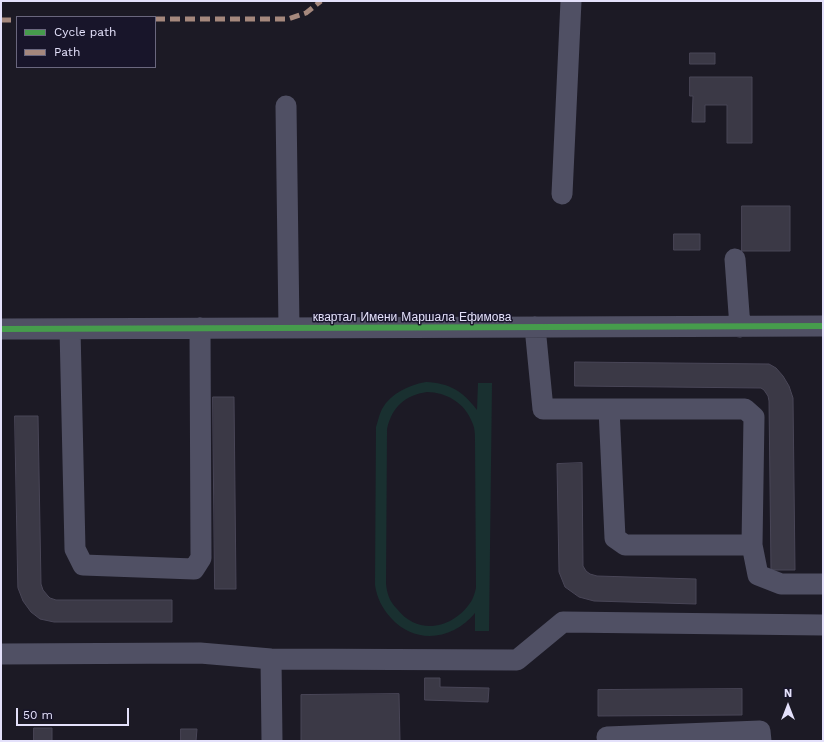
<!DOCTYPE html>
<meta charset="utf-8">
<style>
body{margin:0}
#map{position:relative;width:824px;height:742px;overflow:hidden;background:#1c1a25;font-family:"Work Sans",sans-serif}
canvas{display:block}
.frame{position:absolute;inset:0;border:2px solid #e4e1fb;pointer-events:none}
.legend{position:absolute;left:16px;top:16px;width:140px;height:52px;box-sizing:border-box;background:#18152a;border:1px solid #6a677e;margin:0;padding:5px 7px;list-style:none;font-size:12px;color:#e4e1fb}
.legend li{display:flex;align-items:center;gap:8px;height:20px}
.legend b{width:20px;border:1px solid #6a677e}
.north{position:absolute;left:768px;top:686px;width:40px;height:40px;-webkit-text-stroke:3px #18152a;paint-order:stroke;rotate:0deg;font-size:11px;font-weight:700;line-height:16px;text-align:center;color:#e4e1fb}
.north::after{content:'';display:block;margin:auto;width:14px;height:18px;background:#e4e1fb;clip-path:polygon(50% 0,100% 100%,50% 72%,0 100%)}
.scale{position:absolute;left:16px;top:708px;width:113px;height:18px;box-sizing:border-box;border:2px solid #e4e1fb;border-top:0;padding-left:5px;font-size:12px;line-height:14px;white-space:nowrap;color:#e4e1fb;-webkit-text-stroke:3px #18152a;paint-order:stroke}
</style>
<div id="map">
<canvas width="824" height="742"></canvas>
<div class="frame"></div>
<ul class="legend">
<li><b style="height:5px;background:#469c4c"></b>Cycle path</li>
<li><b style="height:5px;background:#a5887d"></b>Path</li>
</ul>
<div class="north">N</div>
<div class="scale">50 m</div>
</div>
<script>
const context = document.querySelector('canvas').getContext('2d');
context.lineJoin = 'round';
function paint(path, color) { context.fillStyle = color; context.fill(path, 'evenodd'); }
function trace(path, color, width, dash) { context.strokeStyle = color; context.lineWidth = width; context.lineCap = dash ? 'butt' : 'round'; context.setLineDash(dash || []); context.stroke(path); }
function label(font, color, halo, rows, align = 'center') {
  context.font = font + ' "Work Sans",sans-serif'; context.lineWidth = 3; context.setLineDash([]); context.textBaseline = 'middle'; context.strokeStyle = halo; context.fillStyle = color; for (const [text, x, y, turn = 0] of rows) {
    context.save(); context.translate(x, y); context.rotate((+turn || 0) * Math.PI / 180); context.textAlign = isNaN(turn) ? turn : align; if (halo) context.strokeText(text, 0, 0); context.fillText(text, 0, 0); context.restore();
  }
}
const green = new Path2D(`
 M426,382C449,383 463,391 477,410L478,383H492L489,631H475V613C453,640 415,645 391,618C382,608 377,598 375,585L376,427C378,421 379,415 382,409C391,393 409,385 426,382ZM427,392C446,392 465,403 472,422C475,428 475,434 475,441L476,588C475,592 474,596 472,600C455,628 419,637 397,609C390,602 387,594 386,584L387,429C392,407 405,395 427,392Z`);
const building = new Path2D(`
 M690,53H715V64H690Z
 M690,77H752V143H727V105H705V122H692L693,96H690Z
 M742,206H790V251H742Z
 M674,234H700V250H674Z
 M575,362L769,364L776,368L783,376L789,386L793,398L795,570H771L769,401L768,396L764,390L761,388L575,386Z
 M213,397H234L236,589H215Z
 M15,416H38L41,584L43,590L48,596L50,598L56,600H172V622H54L40,619L31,612L23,601L18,588Z
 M582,463L583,566L586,571L590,574L597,576L696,579V604L594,601L579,597L565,587L559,572L557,464Z
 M425,678H440V687L489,688L488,702L425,700Z
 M742,689V715L598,716V690Z
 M399,694L400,741H301V695Z
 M34,728H52V741H34Z
 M181,729H197L196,741H181Z`);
const minor = new Path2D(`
 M286,106L289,328
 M562,194L571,1
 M735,259L740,327
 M535,327L543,409H745L754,417L752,545L758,575L781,584H823
 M1,329L823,326
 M70,329L75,549L83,565L194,569L201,558L200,328
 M609,409L615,538L625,545H752
 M1,654L200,653L271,659L517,660L563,622L823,625
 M271,659L272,741
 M607,737L760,731L761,741`);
const quiet = new Path2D(`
 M155,19H288L306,13L321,1
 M1,20H17`);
const cycleway = new Path2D(`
 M1,329L823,326`);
const streetNames = [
 ["квартал Имени Маршала Ефимова",412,317]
];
paint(green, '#193030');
paint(building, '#3b3946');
trace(building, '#494657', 1);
trace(minor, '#505064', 21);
trace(quiet, '#a5887d', 5, [10, 5]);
trace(cycleway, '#469c4c', 6);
label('12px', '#e4e1fb', '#18152a', streetNames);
</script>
